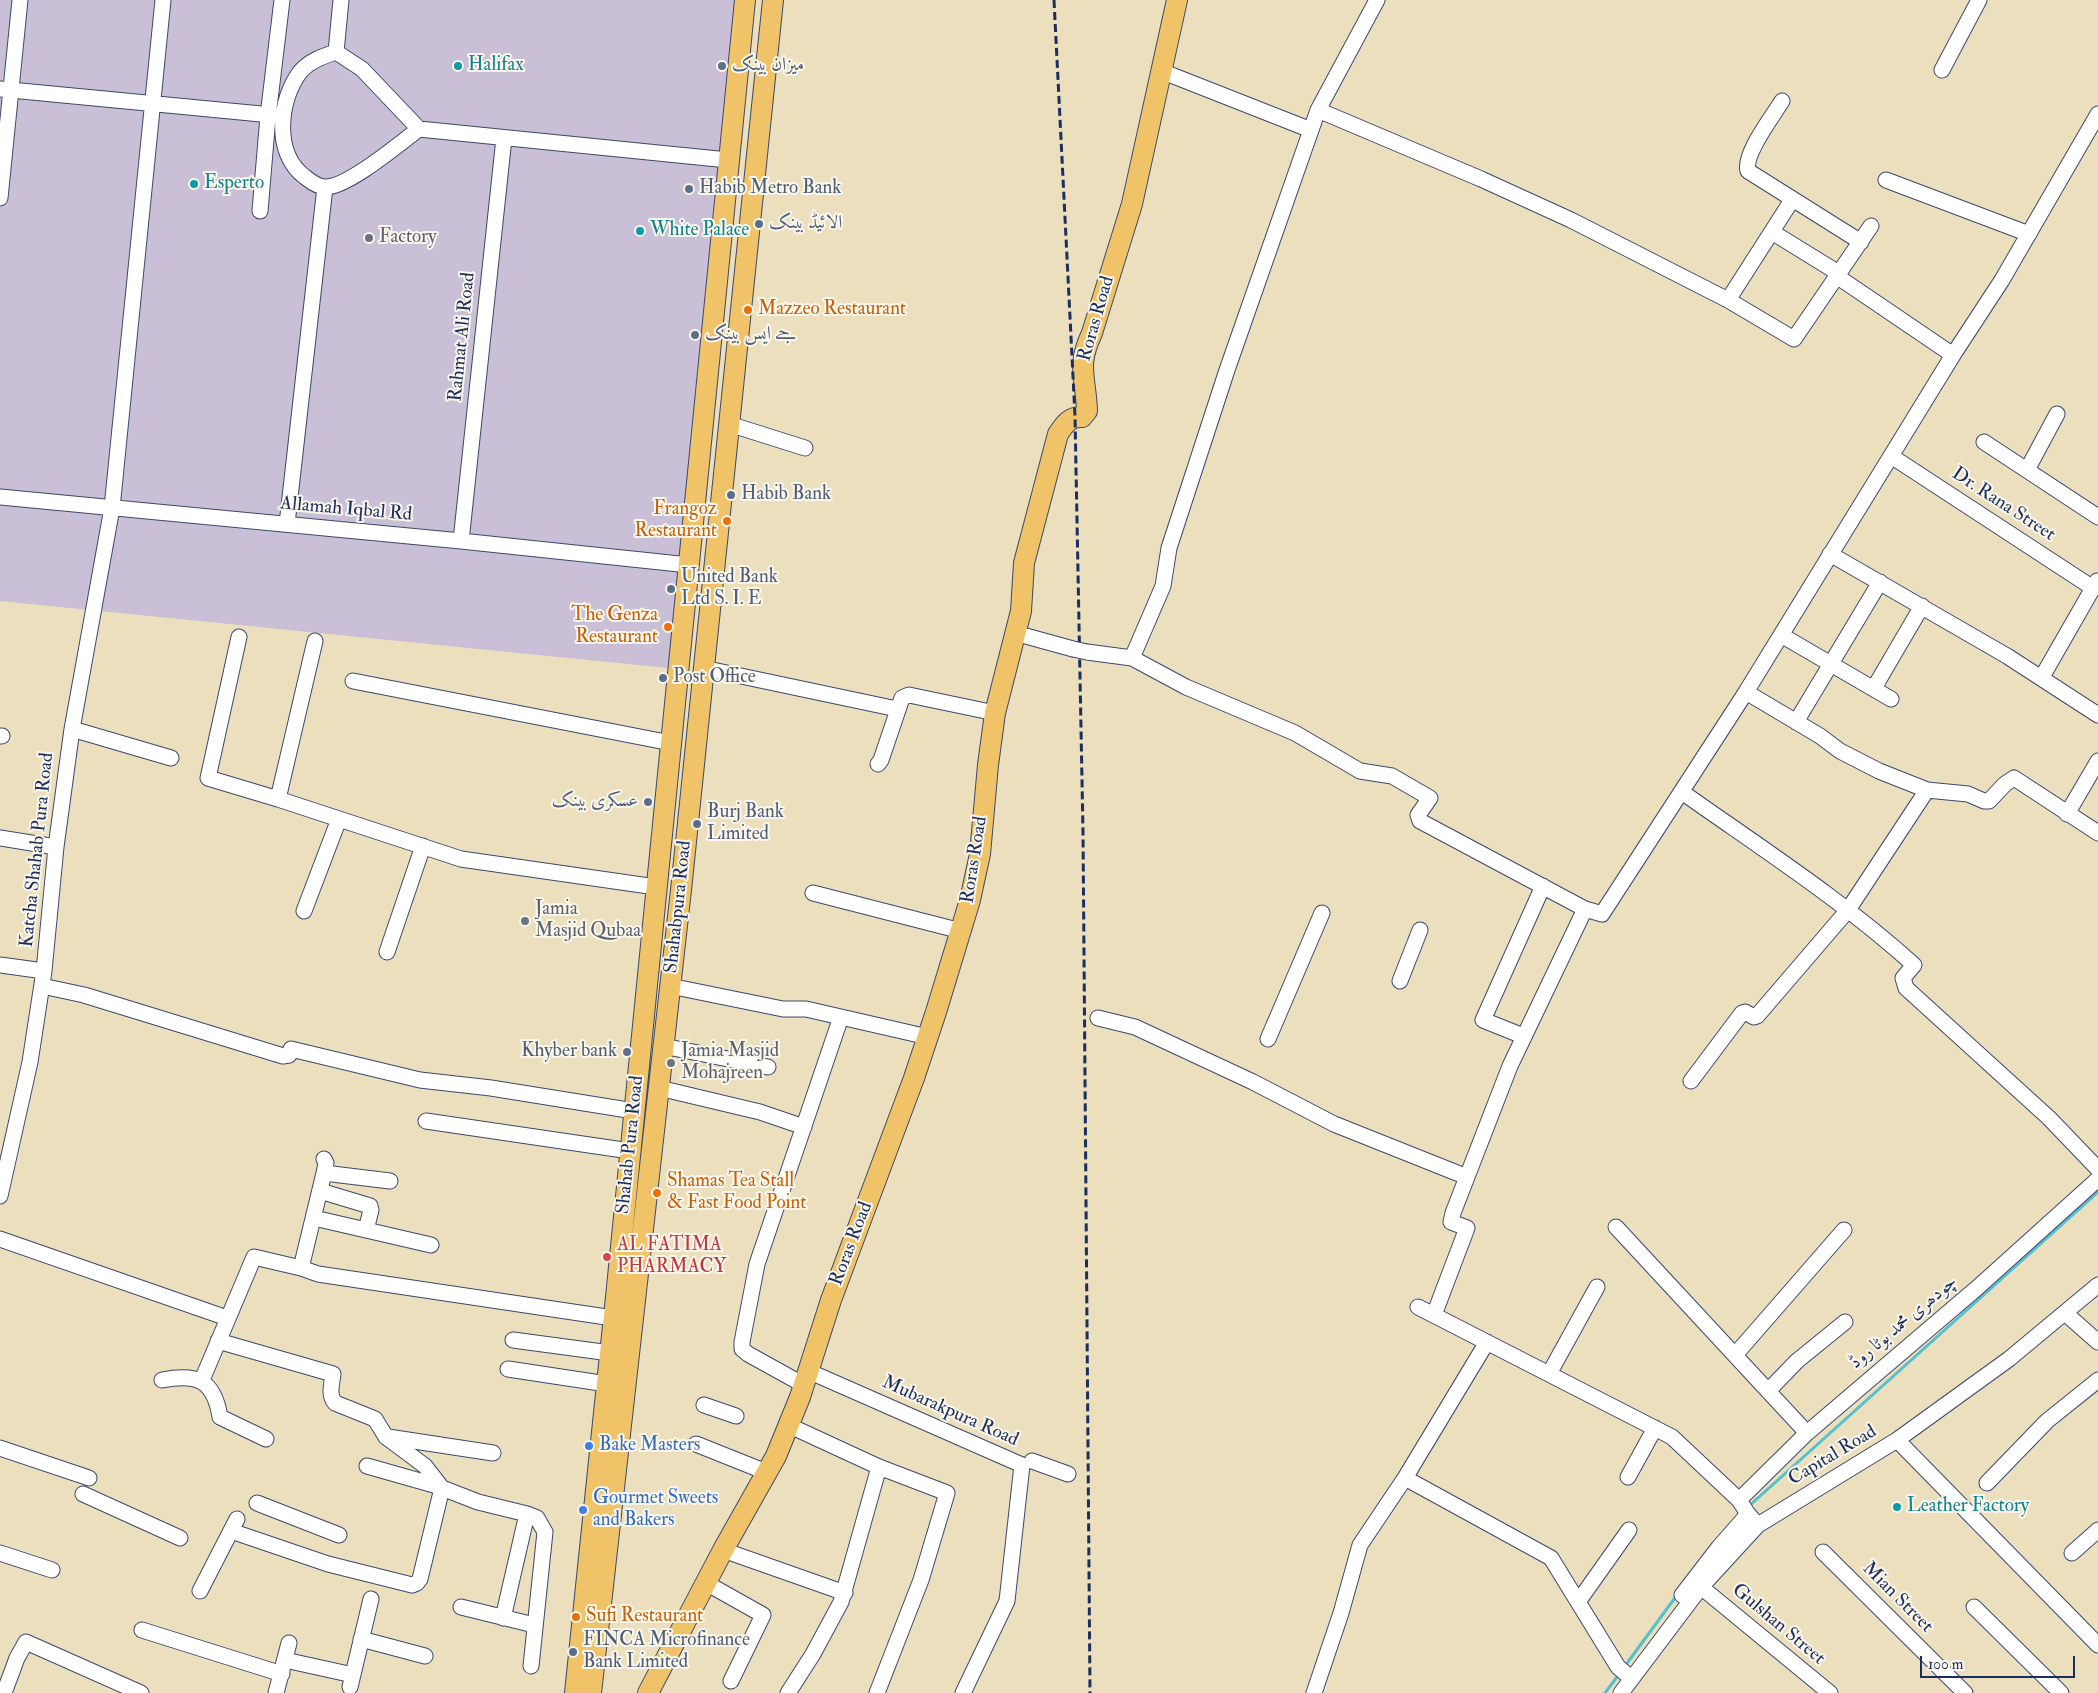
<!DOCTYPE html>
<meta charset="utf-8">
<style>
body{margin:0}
#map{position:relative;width:2098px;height:1693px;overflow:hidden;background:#ecdfbe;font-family:"IM FELL Double Pica",serif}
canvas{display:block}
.scale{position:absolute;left:1920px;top:1656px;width:155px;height:22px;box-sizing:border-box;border:2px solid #1b2f5e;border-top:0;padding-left:6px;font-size:15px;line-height:18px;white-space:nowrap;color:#1b2f5e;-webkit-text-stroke:4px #fbf7ec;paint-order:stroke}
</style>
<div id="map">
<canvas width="2098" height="1693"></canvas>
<div class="scale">100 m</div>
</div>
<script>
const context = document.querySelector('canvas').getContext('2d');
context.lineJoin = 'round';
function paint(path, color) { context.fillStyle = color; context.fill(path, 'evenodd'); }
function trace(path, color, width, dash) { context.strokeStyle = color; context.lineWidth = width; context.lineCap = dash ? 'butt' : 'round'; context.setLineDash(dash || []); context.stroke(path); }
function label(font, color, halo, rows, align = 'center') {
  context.font = font + ' "IM FELL Double Pica",Amiri,serif'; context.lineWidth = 4; context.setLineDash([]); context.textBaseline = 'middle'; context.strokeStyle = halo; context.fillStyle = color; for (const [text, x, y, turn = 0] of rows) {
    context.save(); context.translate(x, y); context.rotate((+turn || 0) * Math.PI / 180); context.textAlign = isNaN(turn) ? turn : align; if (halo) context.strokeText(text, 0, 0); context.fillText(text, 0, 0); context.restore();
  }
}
const industrial = new Path2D(`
 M0,0H745L678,669L0,601Z`);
const stream = new Path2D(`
 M1749,1506L2098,1192
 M1625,1666L1677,1595
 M1605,1693L1620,1673`);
const minor = new Path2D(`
 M336,52L341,0
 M1942,70L1979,0
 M1161,71L1311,130
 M0,89L282,116
 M1782,101C1773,116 1743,154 1748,171L1861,242
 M1318,110L1481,179L1571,220L1728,300L1794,339L1871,226
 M419,129C400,143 347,188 325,187C318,187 310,181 305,177C273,153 279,100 300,72C309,61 323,56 336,52L362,69L419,129L728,160
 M1886,180L2029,234
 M0,198L20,0
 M260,211L268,116L282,0
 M1772,232L1840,274
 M1838,277L1953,355
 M1728,300L1792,200
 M729,424L805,448
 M1984,442L2098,517
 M1891,456L2093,588
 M2027,470L2057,414
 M0,497L461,541L689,565
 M287,524L325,187
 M461,541L504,138
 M1830,554L2007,656L2098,715
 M1015,633L1073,649
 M1781,635L1891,699
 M239,637L208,778L278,799
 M315,641L278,799L461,859L656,887
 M1087,652L1132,658L1186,687L1295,733L1360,771L1392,776L1430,798L1418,815L1420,821L1585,909L1602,914L1746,692L1953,355L2002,280L2098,114
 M1132,658L1163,586L1169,548L1227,370L1318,110L1377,0
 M703,668L897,709
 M2042,677L2097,581
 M353,681L671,743
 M1874,688L1922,606
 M1746,692L1820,736L1840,751L1879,771L1927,790L1968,794L1984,801H1989L2005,784L2014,778L2098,833
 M1796,722L1880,582
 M72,729L171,758
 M0,736H2
 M878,764L881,760L902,698L909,695L995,713
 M1682,792C1761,848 1842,900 1914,965L1903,978L1906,988L2049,1118L2098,1169
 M2067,814L2098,761
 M0,838L56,847
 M813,893L961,931
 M304,911L339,819
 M387,952L423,846
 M0,965L44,971
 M1400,981L1420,930
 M42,986L84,995L283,1056L289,1055L291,1049L420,1080L491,1088L634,1111
 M670,986L783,1009H806L928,1037
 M1098,1018L1135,1027L1253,1082L1334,1124L1467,1177
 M1523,1036L1483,1020L1543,886
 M1268,1039L1322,913
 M663,1046L768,1067
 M1691,1081L1742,1013L1745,1012L1754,1017L1757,1016L1848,910L1927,790
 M659,1088L760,1112L804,1127
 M426,1121L630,1151
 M324,1173L390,1181
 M320,1191L370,1206L371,1210L366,1230
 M0,1196L30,1062L44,971L56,847L72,729L112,508L163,0
 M314,1218L431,1245
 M1616,1227L1807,1433
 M0,1239L227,1318
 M301,1268L324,1173L326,1163L324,1159
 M1418,1307L1672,1437L1739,1500L1748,1514L1758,1525
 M2065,1313L2098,1342
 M1434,1315L1467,1228L1451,1222L1453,1213L1510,1066L1585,909
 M513,1340L610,1353
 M218,1341L333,1374C332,1384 328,1395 335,1403L375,1419L386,1437L425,1466L442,1488L478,1502L527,1514L537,1518L545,1532L531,1666
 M1735,1355L1844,1230
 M508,1369L607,1384
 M808,1371L1022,1465L1007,1601L963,1693
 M1549,1374L1597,1287
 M162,1380C197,1373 214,1380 220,1417L266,1439
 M202,1380L254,1257L301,1268L318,1274L613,1318
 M804,1385L748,1354L742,1349V1342L757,1264L841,1017
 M1768,1391L1797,1361L1845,1322
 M704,1405L736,1416
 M788,1425L879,1467L947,1493L921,1580L877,1693
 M388,1437L493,1453
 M1897,1440L2098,1645
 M696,1444L766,1472
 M0,1448L89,1478
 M1032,1461L1068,1474
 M367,1466L441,1487
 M1628,1477L1655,1428
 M1405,1478L1551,1558L1618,1667L1631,1678
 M1987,1483L2047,1421L2098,1380
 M83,1494L180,1538
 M1739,1500L1807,1433L1977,1288L2098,1179
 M257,1503L339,1535
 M231,1531L328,1564L412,1585L417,1583L420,1579L442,1488
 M723,1550L845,1593
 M1823,1552L1965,1693
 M0,1553L52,1570
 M2072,1553L2098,1530
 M706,1583L763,1615L731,1681
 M1701,1587L1830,1693
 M200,1591L237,1519
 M1682,1595L1719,1547L1748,1514
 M1578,1602L1629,1530
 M461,1607L534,1625
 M1974,1607L2061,1693
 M503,1618L527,1514
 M142,1630L282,1674
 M361,1639L425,1656
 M285,1660L353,1675
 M350,1687L371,1599
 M4,1693L17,1658L26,1642L141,1693
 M276,1693L289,1643
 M788,1693L813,1654L841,1602L879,1467
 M1314,1693L1341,1613L1360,1545L1405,1478L1487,1342
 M1621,1693L1701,1587L1758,1525L1897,1440L2009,1359L2098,1285`);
const major = new Path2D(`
 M575,1693L616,1297L745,0
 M591,1693L681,890L773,0
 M648,1693L723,1550L776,1456L800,1397L831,1300L914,1078L936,1012L970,900L980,854L988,765L995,713L1021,611L1024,563L1058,434C1064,425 1070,416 1082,417L1087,411C1086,377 1076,367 1092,333L1132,204L1177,0`);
const rail = new Path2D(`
 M1054,0L1075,416L1083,832L1090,1693`);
const minorBridge = new Path2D(`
 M1073,649L1087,652`);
const markers = [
 [458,66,5,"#0f9aa8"],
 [722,66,5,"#5c6f8a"],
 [194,184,5,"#0f9aa8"],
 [689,189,5,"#5c6f8a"],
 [759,224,5,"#5c6f8a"],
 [640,231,5,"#0f9aa8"],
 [369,238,5,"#6b7280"],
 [748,310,5,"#e8710a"],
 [695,335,5,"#5c6f8a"],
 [731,495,5,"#5c6f8a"],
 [727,521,5,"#e8710a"],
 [671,589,5,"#5c6f8a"],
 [668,627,5,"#e8710a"],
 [663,678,5,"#5c6f8a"],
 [648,802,5,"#5c6f8a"],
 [697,824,5,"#5c6f8a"],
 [525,921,5,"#6b7280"],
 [627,1052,5,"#5c6f8a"],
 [671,1063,5,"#6b7280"],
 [657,1193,5,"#e8710a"],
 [607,1257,5,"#e0444e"],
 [589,1446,5,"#3f7fe0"],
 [1897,1507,5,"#0f9aa8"],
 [583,1510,5,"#3f7fe0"],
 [576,1617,5,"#e8710a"],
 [573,1652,5,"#5c6f8a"]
];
const cultureNames = [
 ["Halifax",468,66],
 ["Esperto",204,184],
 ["White Palace",650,231],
 ["Leather Factory",1907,1507]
];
const serviceNames = [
 ["میزان بینک",732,66],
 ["Habib Metro Bank",699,189],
 ["الائیڈ بینک",769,224],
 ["جے ایس بینک",705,335],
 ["Habib Bank",741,495],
 ["United Bank",681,578],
 ["Ltd S. I. E",681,600],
 ["Post Office",673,678],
 ["عسکری بینک",638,802,"right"],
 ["Burj Bank",707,813],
 ["Limited",707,835],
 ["Khyber bank",617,1052,"right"],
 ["FINCA Microfinance",583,1641],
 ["Bank Limited",583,1663]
];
const worshipNames = [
 ["Factory",379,238],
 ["Jamia",535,910],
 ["Masjid Qubaa",535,932],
 ["Jamia Masjid",681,1052],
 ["Mohajreen",681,1074]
];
const foodNames = [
 ["Mazzeo Restaurant",758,310],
 ["Frangoz",717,510,"right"],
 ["Restaurant",717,532,"right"],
 ["The Genza",658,616,"right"],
 ["Restaurant",658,638,"right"],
 ["Shamas Tea Stall",667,1182],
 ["& Fast Food Point",667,1204],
 ["Sufi Restaurant",586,1617]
];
const streetNames = [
 ["Roras Road",1097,319,-74],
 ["Rahmat Ali Road",463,337,-84],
 ["Dr. Rana Street",2003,505,33],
 ["Allamah Iqbal Rd",346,510,5],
 ["Katcha Shahab Pura Road",38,850,-84],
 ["Roras Road",975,860,-81],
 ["Shahabpura Road",679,907,-84],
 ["Shahab Pura Road",631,1145,-84],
 ["Roras Road",852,1244,-69],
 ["چودھری محمد بوٹا روڈ",1904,1323,-40],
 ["Mubarakpura Road",950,1412,24],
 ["Capital Road",1833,1456,-31],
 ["Mian Street",1897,1598,45],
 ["Gulshan Street",1778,1625,40]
];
const healthNames = [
 ["AL FATIMA",617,1246],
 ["PHARMACY",617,1268]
];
const shopNames = [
 ["Bake Masters",599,1446],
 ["Gourmet Sweets",593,1499],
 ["and Bakers",593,1521]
];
paint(industrial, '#c9bfd7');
trace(stream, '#55c0cf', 3);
trace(minor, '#3a496c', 17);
trace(major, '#3a496c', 22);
trace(minor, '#fff', 15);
trace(major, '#f0c369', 20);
trace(rail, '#1b2f5e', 3, [8, 4]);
trace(minorBridge, '#3a496c', 17, []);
trace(minorBridge, '#fff', 15);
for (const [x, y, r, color] of markers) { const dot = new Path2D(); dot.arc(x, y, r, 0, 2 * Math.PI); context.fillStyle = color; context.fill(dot); trace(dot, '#fbf7ec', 2); }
label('19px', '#0d838f', '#fbf7ec', cultureNames, 'left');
label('19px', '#4e5e75', '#fbf7ec', serviceNames, 'left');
label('19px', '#5b616d', '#fbf7ec', worshipNames, 'left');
label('19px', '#c56008', '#fbf7ec', foodNames, 'left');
label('19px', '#1b2f5e', '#fbf7ec', streetNames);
label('19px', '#be3a42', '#fbf7ec', healthNames, 'left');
label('19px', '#366cbe', '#fbf7ec', shopNames, 'left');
</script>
